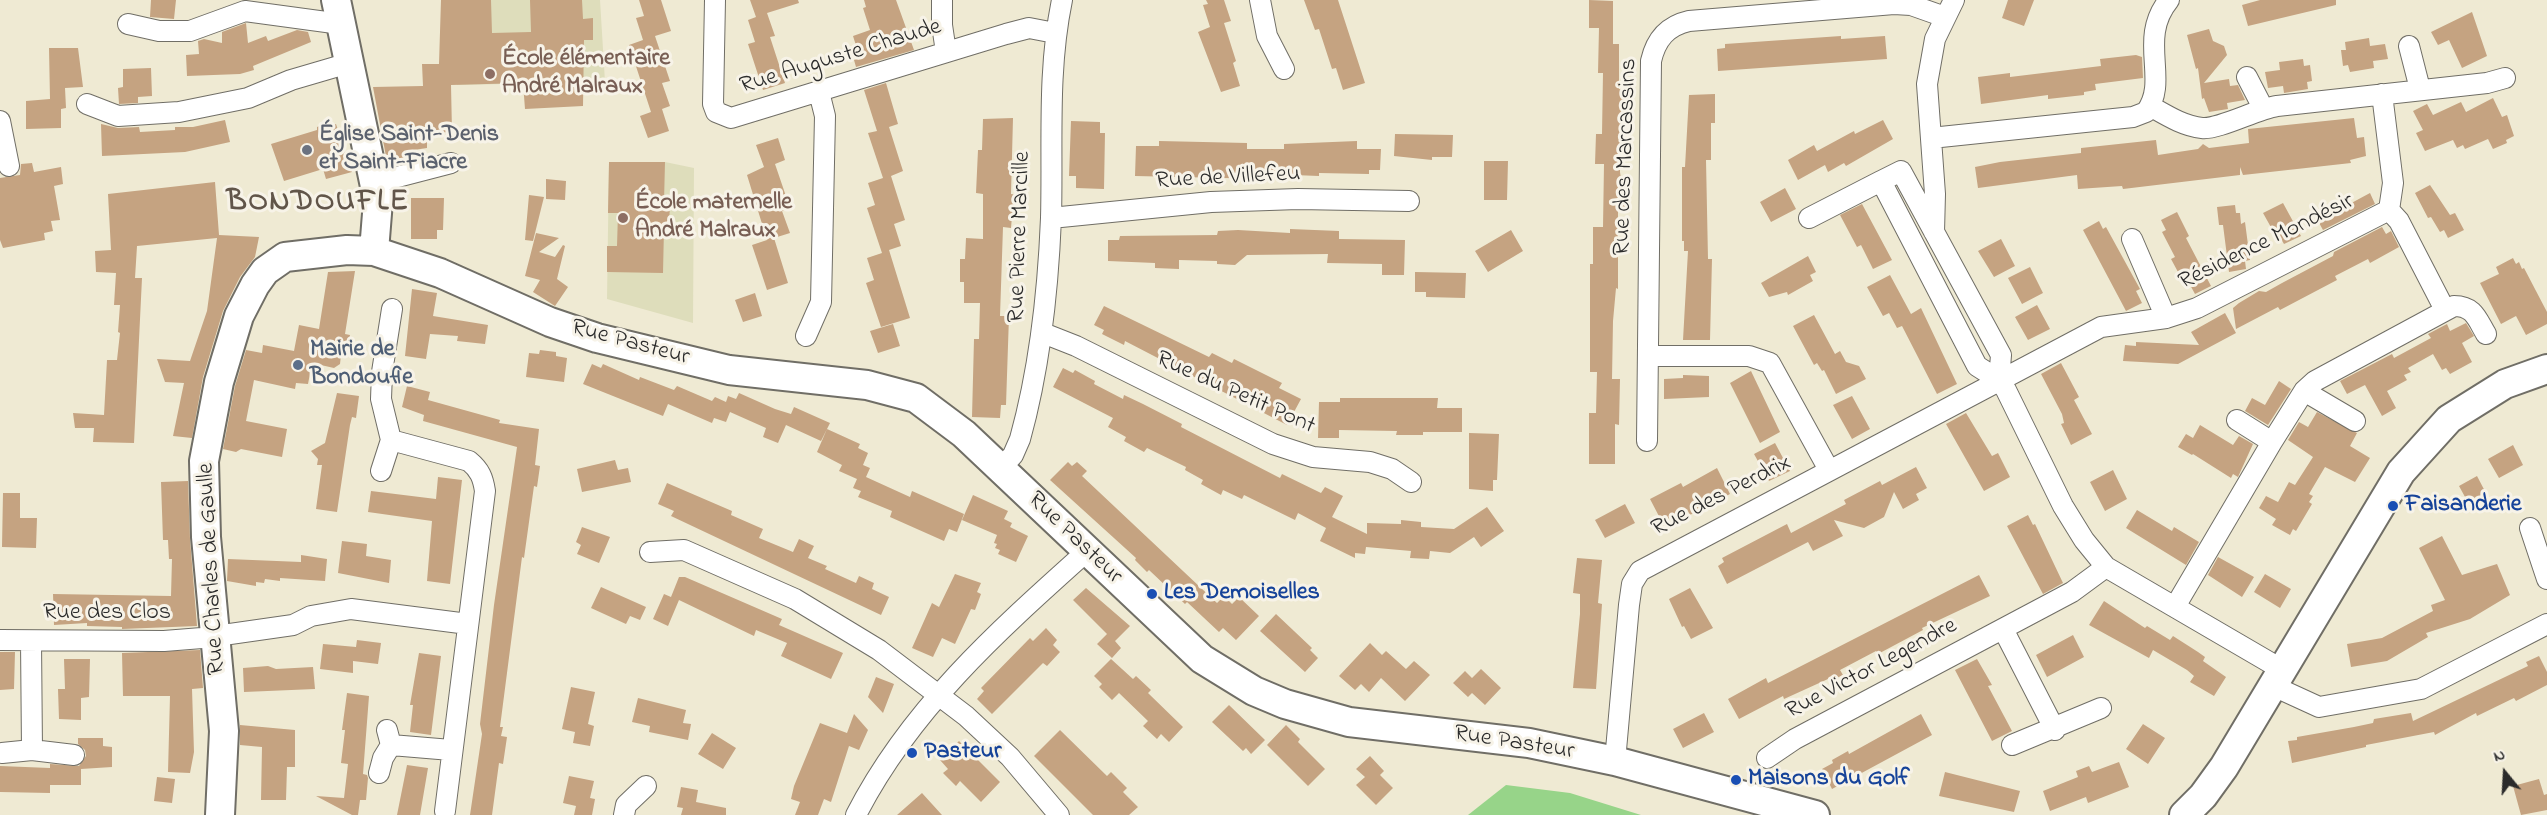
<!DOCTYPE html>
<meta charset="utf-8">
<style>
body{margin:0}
#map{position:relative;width:2547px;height:815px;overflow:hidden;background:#efead3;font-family:"Indie Flower",sans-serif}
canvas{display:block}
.north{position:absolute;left:2475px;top:743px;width:60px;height:60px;-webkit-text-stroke:4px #f7f3e8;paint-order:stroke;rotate:342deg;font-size:16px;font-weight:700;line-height:24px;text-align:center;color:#2b2b2b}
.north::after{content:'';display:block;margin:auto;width:21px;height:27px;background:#2b2b2b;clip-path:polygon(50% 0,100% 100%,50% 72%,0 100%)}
</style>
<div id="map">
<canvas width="2547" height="815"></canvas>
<div class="north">N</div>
</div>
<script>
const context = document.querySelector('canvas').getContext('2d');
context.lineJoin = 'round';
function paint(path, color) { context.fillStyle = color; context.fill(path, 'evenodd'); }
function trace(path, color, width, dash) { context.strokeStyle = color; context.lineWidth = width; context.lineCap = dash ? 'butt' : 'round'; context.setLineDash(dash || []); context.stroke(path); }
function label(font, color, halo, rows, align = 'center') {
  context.font = font + ' "Indie Flower",sans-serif'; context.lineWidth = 6; context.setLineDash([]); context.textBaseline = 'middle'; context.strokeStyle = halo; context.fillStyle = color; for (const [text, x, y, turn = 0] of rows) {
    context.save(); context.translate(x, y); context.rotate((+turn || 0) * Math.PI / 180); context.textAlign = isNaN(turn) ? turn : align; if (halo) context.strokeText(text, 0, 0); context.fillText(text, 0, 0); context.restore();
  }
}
const built = new Path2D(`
 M459,0H600L605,82L457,85Z
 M609,162H665L694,168L693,323L607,299Z`);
const green = new Path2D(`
 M1506,785L1570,793L1641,815H1468Z`);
const building = new Path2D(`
 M151,0H176L174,19L150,17Z
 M441,0H491L492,33L531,32L530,0H582L583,19L593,18V40H584L583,106L525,109L523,83L451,85L452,132L427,133V148L407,151L409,162L388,167L373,87L423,86L422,64H439Z
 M639,0H661L671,31L655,36L670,81L662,83L670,106L662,109L669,131L648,138L640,116L651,112L629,45L643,40L636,18L644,16Z
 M750,0H798L799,3L767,13L775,36L770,37L785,83L763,90L748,44L755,42L748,20L756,17Z
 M864,0H896L914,50L856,67L854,60L860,58L853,36L870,30L863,8L866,7Z
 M1206,0H1224L1231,21L1224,23L1236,61L1233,63L1240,86L1221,92L1198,32L1210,27L1203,5L1208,4Z
 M1304,0H1338L1365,83L1343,90L1336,68L1332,69L1319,29L1315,30Z
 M1589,0L1613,1V44H1619V89L1626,90L1625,127H1620V172L1621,179L1625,180V207H1618V289L1616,288L1613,321L1612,379H1620L1619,425L1615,424V464H1589V413H1596L1597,372H1590V264H1593V227H1603L1604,164H1595L1596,134H1602L1603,73H1598L1599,28H1589Z
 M2008,0H2034L2024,26L2002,18Z
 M2260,0H2336V5L2248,26L2242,5Z
 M2472,12L2487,56L2462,68L2449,40L2438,45L2431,32Z
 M246,23L248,43L266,36L268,41L297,30L308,32L311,42L253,66L254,70L240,74L187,76L186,55L199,54L198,41L204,39L222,43V32Z
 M2209,29L2213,41L2224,46L2227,55L2204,83L2229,79L2230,86L2238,85L2245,100L2227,103L2228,109L2209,112L2204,98L2202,99L2198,68L2196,69L2187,35Z
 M1841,36V39L1885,36L1887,59L1718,71L1717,49L1725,48V44Z
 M2369,38L2370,46L2385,44L2388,59L2373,61L2374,68L2350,72L2348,65L2343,66L2341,50H2346L2345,42Z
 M49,48H78L83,87L65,88L66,108L61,109V128L26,129V101L50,99Z
 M2136,55L2142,57L2143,78L2095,84L2096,90L2084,92V95L2048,99V95L1981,104L1978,77L2010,73V77L2101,66L2100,59Z
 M2303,59L2304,66L2310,65L2312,81L2307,82L2308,89L2284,93L2283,86L2268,88L2265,72L2280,70L2279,62Z
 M151,68L152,96L138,97V103L119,104L118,88L123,87V69Z
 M886,83L898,124L889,127L903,171L891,176L905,220L894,224L901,246L889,250L910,318L881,327L866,283L874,280L867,258L882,253L867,208L875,205L868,183L883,178L868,133L877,131L864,90Z
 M1715,94V123H1711V160H1706L1708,259H1712L1710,340H1683L1688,251H1684V241H1682V167H1685L1689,95Z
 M2493,98L2502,117L2507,115L2514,136L2506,140L2507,143L2493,149L2488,139L2465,149L2463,145L2457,148L2453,140L2425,151L2416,133L2423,130L2413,111L2427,104L2433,115L2461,102L2466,112Z
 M1013,118L1011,194L1018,195V216H1012L1011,228L1003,227L1000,316H1009L1006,405H1001L1000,418L972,417L974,339H979L980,303H964V282H960V259H965L966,238L983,239V194L976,193L978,150H982L983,119Z
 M2354,118L2357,138L2364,137L2366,156L2350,160L2351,163L2243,175L2240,167V175L2123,189L2122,186L2078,189L2077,175L1978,188L1975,167L2000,162L2081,153V148L2156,140L2158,155L2198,149L2203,144L2209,148L2249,143L2248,129Z
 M225,120L230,142L185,152L102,156L101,124L118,128L139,127L140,132L175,130V127H193Z
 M1883,120L1893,139L1846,166L1844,163L1828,172L1825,165L1798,180L1788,160L1814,145L1817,151L1854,131L1855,134Z
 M331,121L333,125L336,124L352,172L326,179L323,169L284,181L271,144L317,130V127Z
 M1071,121L1100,122V133H1105L1104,189L1076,188V176H1069Z
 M1395,134L1453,135L1452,157H1432V160L1394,156Z
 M778,138L785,160L775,164L790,208L782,211L790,233L774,238L788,283L767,290L752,245L767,240L747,175L764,167L756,145Z
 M1159,141L1247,143V149H1284V144L1357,141V149H1381L1380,170H1369V174L1319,173V176L1269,174V179L1135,176L1136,146H1159Z
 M1484,161H1508L1507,200H1484Z
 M609,162H665L664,202H670L669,228H664L663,273L607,272V246H617L618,213H608Z
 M32,163L34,172L61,167L63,184L54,186L60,220L51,221L53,231L44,233L45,240L3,248L0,240V178L20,175L21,164Z
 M546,179L566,181L565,200L546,199Z
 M215,182L219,235L259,237L255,257L240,277L223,311L203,377L192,438L173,436L184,383L165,382L157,359L190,361L207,311L217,238L137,246L135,278H142L134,443L93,442L94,428H75L73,413L104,415L107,360H117L120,333L118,332L120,305H114L116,273L96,272L95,251L111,250L108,194Z
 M2430,185L2450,215L2455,213L2464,230L2448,238L2444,230L2440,232L2431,217L2428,218L2415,193Z
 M1785,188L1796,209L1771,222L1760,202Z
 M2370,193L2375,204L2323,230L2318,221Z
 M529,195L544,197L533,241L525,240Z
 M411,198H444L443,230H437V239H411Z
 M2283,203L2301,236L2284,244L2280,237L2277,238L2263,213Z
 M1862,204L1892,260L1873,269L1861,245L1857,247L1840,215Z
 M2235,205L2236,213H2240L2241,224L2245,222L2250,260L2245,261L2246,269L2229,272L2223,225H2219L2217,207Z
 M2177,212L2189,236L2186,238L2211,286L2195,294L2189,283L2185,285L2171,259L2175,257L2162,232L2166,230L2161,220Z
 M2099,221L2103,229L2106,227L2140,289L2136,291L2142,303L2126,311L2083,230Z
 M2382,227L2386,234L2391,231L2399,247L2370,263L2368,259L2335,276L2337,280L2280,310L2278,307L2236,329L2233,308L2239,303L2259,291L2266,292L2282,283L2333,256L2334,252Z
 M1290,229L1339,231V239L1405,240L1404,275H1382V264L1327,263L1328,254L1247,255L1235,265L1217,264V261L1179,260V269L1155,268V263L1108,261V240H1119L1120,236L1217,235L1218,231L1238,230L1290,233Z
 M1511,230L1523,251L1488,272L1475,251Z
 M536,233L559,238L539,252L555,257L563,245L565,246L557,279L568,287L555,306L533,292L540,280L525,276Z
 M2001,239L2015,266L1994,277L1978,251Z
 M1808,256L1816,272L1810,275L1813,281L1788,295L1787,292L1769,297L1761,283Z
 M2513,258L2516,264L2519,262L2522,269L2524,268L2547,312V324L2526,335L2516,316L2501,324L2480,283L2499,274L2496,267Z
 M2030,267L2043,293L2022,304L2008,278Z
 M355,271L345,334L350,335L346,356L341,355L340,364L334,368L312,363L308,384L296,383L295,389L254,380L246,421L287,429L282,457L241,449L236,452L223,449L235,386L246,350L262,353L263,345L294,351L299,325L319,329L328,272Z
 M1415,272L1466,273L1465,298L1426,297V292H1415Z
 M1890,275L1911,314L1921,308L1957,384L1937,394L1902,326L1897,328L1889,313L1883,316L1867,287Z
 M412,289L437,293L433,316L488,325L485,344L457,341L458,336L430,334L426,359L405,356Z
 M755,293L762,316L743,322L735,300Z
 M2037,305L2050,329L2028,340L2015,317Z
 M1104,306L1209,357L1212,353L1232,363L1234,359L1282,383L1279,388L1301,399L1287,425L1125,341L1124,345L1102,334L1104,330L1094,325Z
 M2225,313L2236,333L2178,364L2123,361L2125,345L2136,346V342L2199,345L2191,332Z
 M1814,315L1835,354L1840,351L1846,362L1859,366L1866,379L1836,394L1824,370L1822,371L1817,363L1814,365L1793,326Z
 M2466,323L2474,336L2462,343L2472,362L2450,374L2446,368L2442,370L2433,354L2408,368L2411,372L2404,375L2407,380L2387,391L2396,408L2382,416L2365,385L2347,394L2340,381L2392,354L2394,358L2431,338L2428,334L2447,324L2450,331Z
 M893,324L900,346L878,353L870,331Z
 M540,350L556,352V356L567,358L564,382L526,377L529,353L539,354Z
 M2061,363L2079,397L2074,400L2092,434L2071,445L2061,424L2064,423L2062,414L2041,374Z
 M592,364L601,368L603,364L639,380L640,377L674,390L677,386L712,401L715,397L726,402L728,396L736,399L739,393L775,409L791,414L794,407L830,423L821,441L786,425L778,443L763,437L766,428L730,412L726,422L714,418L712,423L668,404L663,416L583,384Z
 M1063,368L1073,373L1075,370L1095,381L1094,384L1123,399L1124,395L1143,404L1182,424L1181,427L1280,478L1282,474L1321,493L1325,487L1343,496L1332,517L1367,534V523L1401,524V520L1421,522V527L1454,529L1487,507L1504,531L1481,547L1474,537L1450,553L1430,551L1429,559L1410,558L1411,551L1366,547L1365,554L1355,553V558L1320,541L1326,528L1298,513L1295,520L1244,495L1242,499L1223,490L1221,495L1201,484L1203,480L1185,470L1186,467L1147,448L1144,452L1124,441L1126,437L1108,427L1113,418L1053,387Z
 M1751,371L1780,432L1760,443L1730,383Z
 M1683,375L1709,376V397L1664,399V379L1683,378Z
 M2279,381L2291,389L2268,425L2245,411L2252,398L2265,405Z
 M407,386L430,392L428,400L500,420L499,423L539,429L535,465L540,466L537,487L534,486L524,558L522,557L500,727H503L501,736L507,737L503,764L499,763L492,815H470L482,734L480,724L494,605L517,447L423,421L424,415L402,407Z
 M337,393L359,396L356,418L352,417L350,425L337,512L316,509L322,465H317L318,459L311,451L325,443Z
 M1852,396L1870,429L1852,439L1833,405Z
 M1340,398H1438L1437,408H1462V432H1423V435H1396L1397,431L1339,430V438H1318L1319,402H1340Z
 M2317,412L2357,433L2350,446L2370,458L2355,482L2325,467L2309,494L2313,496L2309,502L2312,504L2296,531L2293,529L2290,535L2272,525L2276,519L2259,508L2266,496L2278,502L2289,482L2295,485L2313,457L2288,440L2299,422L2308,427Z
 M1966,413L1992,456L1998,453L2010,477L1984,491L1946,424Z
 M2200,425L2233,445L2239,436L2253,444L2238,477L2233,474L2231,478L2193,454L2192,455L2178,447L2186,434L2193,438Z
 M827,429L860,444L858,448L868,453L863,465L870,468L866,477L910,497L912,491L964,514L957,532L949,529L944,541L890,517L892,511L858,497L861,491L853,488L857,479L839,471L842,465L817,452Z
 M1469,433L1499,434L1497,480H1493V491L1469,489Z
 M1775,443L1790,471L1769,481L1754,454Z
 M2513,445L2523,465L2499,478L2488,459Z
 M615,460L618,470L628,468L631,482L582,492L577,469Z
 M1068,462L1072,466L1077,462L1087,471L1082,476L1217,603L1224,596L1232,604L1239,597L1259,616L1236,640L1223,628L1219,632L1187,602L1185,604L1149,570L1147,572L1135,560L1136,558L1050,480Z
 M1916,467L1927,488L1916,494L1919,500L1903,509L1894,492L1884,517L1864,528L1834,520L1843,536L1813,551L1808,542L1727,584L1718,566L1724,562L1722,558L1787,524L1791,533L1846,504L1844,500L1880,481L1882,485Z
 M1717,468L1730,494L1690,515L1687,509L1662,522L1650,499L1681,483L1683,487Z
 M2113,470L2127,499L2105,511L2090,482Z
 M2477,476L2488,497L2470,506L2459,486Z
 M438,477L462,480L450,584L427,581L432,521L368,512L371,491L436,499Z
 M188,481L190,539L197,626L122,629V627L87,626V623L54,625L53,594L171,596L172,559H169L168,540H163L161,482Z
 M667,483L732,511L731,515L763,529L759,538L793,552L799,539L814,546L808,558L827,566L825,569L856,583L859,576L874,583L872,589L889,597L881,615L671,516L674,511L658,504Z
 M3,493H20V518H37L36,548L2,547Z
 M973,495L1008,511L1004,519L1012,523L1010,527L1028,536L1016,562L998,554L1000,550L995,548L997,544L994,543L997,535L962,520Z
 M1625,504L1635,523L1605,538L1595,520Z
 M2137,510L2172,531L2174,527L2199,542L2186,565L2126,528Z
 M2028,515L2033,525L2035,524L2063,583L2043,594L2007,526Z
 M582,527L610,537L599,563L577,554L581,545L576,542Z
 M2442,536L2462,575L2497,564L2510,595L2470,619L2426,633L2428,637L2387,661L2351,667L2347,644L2382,638L2433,611L2431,605L2445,600L2419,548Z
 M342,541L367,544L366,556L391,560L389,583L338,573Z
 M301,555L327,559L325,581L280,578V581L265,579L264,583L256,582V586L227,581L228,559L301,562Z
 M2218,557L2254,577L2242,597L2208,575Z
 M1577,558L1602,560L1598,603L1602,604L1596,689L1573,688L1580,614V594L1573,593Z
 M955,574L981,583L977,592L981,594L975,610L971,609L955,644L942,638L933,657L912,648L932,603L939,607Z
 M2265,574L2291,589L2280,608L2254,592Z
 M1979,575L1990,596L1922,628L1923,630L1878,654L1876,651L1840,670L1843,675L1830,681L1828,679L1784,699L1783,696L1739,719L1728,699L1766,678L1768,683Z
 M679,577H685L782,619L779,625L843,653L831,679L781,656L787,643L756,630L754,636L679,600L668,626L653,619L664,594L671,597Z
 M601,587L646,607L640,620L630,616L626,624L591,608Z
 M1086,588L1130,626L1115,641L1121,648L1112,658L1097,644L1107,634L1073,600Z
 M1690,588L1713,628L1691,639L1684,626L1682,627L1669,599Z
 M2104,601L2145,628L2147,626L2170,640L2173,636L2198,652L2205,657L2203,661L2226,677L2214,696L2190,682L2194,676L2187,670L2153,650L2149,658L2089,625Z
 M1276,614L1312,648L1310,650L1318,658L1305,672L1260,631Z
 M1046,628L1057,640L1053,645L1060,652L1047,666L1043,663L992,714L977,699L984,691L981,688L1030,638L1033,641Z
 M2073,635L2084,657L2047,677L2036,655Z
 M357,640L381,643L378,664L353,661V673L320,669L323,644L356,647Z
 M1370,643L1382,655L1386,651L1406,669L1414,661L1430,675L1405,701L1381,678L1369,692L1361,684L1355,690L1339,676Z
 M200,650L203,688L192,689L194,752L190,773L168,772L170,696H123L122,653Z
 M0,652H15L14,689L0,690Z
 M419,653L441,656L431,735L410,732L413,705H410Z
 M2539,656L2547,672V685L2516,701L2514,698L2477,716L2476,713L2435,735L2434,732L2366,745V747L2292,763L2288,741L2297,740V737L2354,727L2373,723L2374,719L2411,713L2413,721L2528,666L2526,662Z
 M64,659H90L89,697L81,698V720L59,719L58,689H65Z
 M1111,659L1133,679L1136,676L1151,690L1148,693L1183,727L1169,742L1161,734L1157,739L1143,726L1148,721L1119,693L1112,700L1099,687L1102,684L1094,676Z
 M1977,659L1992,685L1988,686L2012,731L1992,741L1955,670Z
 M268,666L276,669L313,667L315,689L244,692L243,668Z
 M1481,669L1501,688L1485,705L1472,693L1468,697L1453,683L1465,671L1472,678Z
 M876,677L894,684L883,713L868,697Z
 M571,687L595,692L588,724L594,726L590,746L573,743L575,732L562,729Z
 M347,693L369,696L363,774L367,775L368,778L366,800H360L358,815H352L316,796L344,798L348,764L341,763L345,730H342Z
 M638,698L686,710L683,723L691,724L688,740L649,732L650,726L632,722Z
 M1229,705L1265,740L1251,754L1246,748L1243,751L1212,722Z
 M1704,713L1714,732L1683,748L1673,729Z
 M854,714L868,730L859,750L849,746L831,802L824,799L818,815H795L800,802L791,799L794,786L820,723L847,733Z
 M1921,714L1932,735L1832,789L1822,769L1833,763L1832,760L1848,751L1849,754Z
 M2143,724L2165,738L2148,764L2126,749Z
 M240,725L295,730V767H287L286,800H261L262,747L240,745Z
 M1286,725L1300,739L1298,742L1325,769L1308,786L1267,745Z
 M1060,730L1107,776L1111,772L1127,788L1123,792L1138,807L1129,815H1093L1034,756Z
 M712,733L736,748L723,769L698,754Z
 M78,738H103V746L112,747V767L81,769V785H50V793L0,792V766L50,768V764L79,766L86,756L85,750L78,744Z
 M959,741L1000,782L981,802L960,781L956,786L943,773L948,769L940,760Z
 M1370,756L1384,771L1380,775L1393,788L1376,805L1356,785L1365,777L1356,769Z
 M2119,762L2129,787L2088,803L2086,797L2050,811L2043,791L2078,777L2076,771L2089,766L2092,772Z
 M407,765L428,768L420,815H397Z
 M1945,772L2020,791L2014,812L1939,796Z
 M569,776L594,781L590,798L595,799L592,815H574L576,806L563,803Z
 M157,777L175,779L172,803L154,801Z
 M2539,779L2544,795L2547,794V810L2521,815L2513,786Z
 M681,787L698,790L696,802L726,808V815H681L683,808L677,807Z
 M922,793L942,815H897Z`);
const street = new Path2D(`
 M715,0L713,104L716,112L731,118L1006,34L1029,28L1055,33
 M942,0V25L946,52
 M1260,0L1267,36L1284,69
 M128,24L159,31H190L245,11L341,24
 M2409,46L2420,89
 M2247,77L2263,108
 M2382,94L2393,183L2389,210
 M87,104L118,116L179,112L248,98L291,80L349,63
 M2150,106C2166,115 2183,126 2202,128C2218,130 2257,109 2277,106L2487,83L2505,78
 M0,121L9,166
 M1931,138L2133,117L2146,112C2170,80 2137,39 2169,0
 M374,183L451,163
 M2389,210L2399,221L2445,310
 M1051,218L1211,202L1298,199L1409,201
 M1809,218L1881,181
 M1934,232L1935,194L1927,84L1935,39L1954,0
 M2132,239L2166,318
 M1043,333L1076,346L1273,444L1313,457L1370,462L1392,469L1411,482
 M806,336L821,302L825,116L819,92
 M1648,356H1749L1770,363L1829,470
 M1999,380L2001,355L1901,171L1881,181L1977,366L1999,380L2006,390L2063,506L2084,540L2106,567L2281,669
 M2304,391L2355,421
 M2237,420L2272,442
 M391,440L469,461C480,470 483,478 485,491L445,811
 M1647,441L1651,61C1656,39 1667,26 1689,21L1894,4L1911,5L1945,17
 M1001,468L1013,455L1020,439C1040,367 1048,293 1051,218C1053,144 1047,73 1062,0
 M381,471L391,440L381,399L382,372L392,309
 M2530,528L2547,579
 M650,552L684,550L795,599L879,650L966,716L1010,757L1059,815
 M2176,605L2272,442L2304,391L2315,381L2454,306C2474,306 2477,319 2486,334
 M2003,629L2055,730
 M0,640L164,641L202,638L293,625L311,616L351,609L468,624
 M31,641L32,750
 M2271,685L2319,707L2421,689L2547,624
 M391,745L451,750
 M2012,745L2101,708
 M2,753L32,750L74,755
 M1767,758L1795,739L2072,592L2106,567
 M1615,761L1629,605L1632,584L1640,571L2101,327L2166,318L2197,308L2389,210
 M379,773L383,758L391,745L387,730
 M624,815L626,805L646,786
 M856,815C910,709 999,630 1086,552`);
const secondary = new Path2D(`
 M336,0L378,201L374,251
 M220,815L224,731L206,537L204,461L219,382L239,316L255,285L265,271L285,257L347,250L374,251L440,273L550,322L597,338L729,370L867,385L916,398L964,434L1202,659L1254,691L1285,704L1349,722L1529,743L1615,761L1815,815
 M2184,815L2203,796L2224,767L2401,472L2449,419L2505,384L2547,369`);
const markers = [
 [490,74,6,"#8d6e63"],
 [307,150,6,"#6b7280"],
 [623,218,6,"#8d6e63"],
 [298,365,6,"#5c6f8a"],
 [2393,506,6,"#1a4fb4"],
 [1152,594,6,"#1a4fb4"],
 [912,753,6,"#1a4fb4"],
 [1736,780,6,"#1a4fb4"]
];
const streetNames = [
 ["Rue Auguste Chaude",841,58,-17],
 ["Rue des Marcassins",1627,157,-88],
 ["Rue de Villefeu",1228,179,-3],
 ["Rue Pierre Marcille",1021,237,-88],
 ["Résidence Mondésir",2267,243,-26],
 ["Rue Pasteur",630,344,15],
 ["Rue du Petit Pont",1235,394,24],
 ["Rue des Perdrix",1722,497,-27],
 ["Rue Pasteur",1074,539,44],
 ["Rue Charles de Gaulle",213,569,-93],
 ["Rue des Clos",107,614],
 ["Rue Victor Legendre",1872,670,-28],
 ["Rue Pasteur",1514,744,9]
];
const educationNames = [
 ["École élémentaire",502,60],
 ["André Malraux",502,88],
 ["École maternelle",635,204],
 ["André Malraux",635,232]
];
const worshipNames = [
 ["Église Saint-Denis",319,136],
 ["et Saint-Fiacre",319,164]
];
const serviceNames = [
 ["Mairie de",310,351],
 ["Bondoufle",310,379]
];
const transitNames = [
 ["Faisanderie",2405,506],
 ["Les Demoiselles",1164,594],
 ["Pasteur",924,753],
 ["Maisons du Golf",1748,780]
];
const districtNames = [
 ["BONDOUFLE",318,204]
];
paint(built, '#deddbb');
paint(green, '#97d489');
paint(building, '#c5a381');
trace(street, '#706e66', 22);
trace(secondary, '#706e66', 32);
trace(street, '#fff', 20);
trace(secondary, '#fff', 28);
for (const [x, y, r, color] of markers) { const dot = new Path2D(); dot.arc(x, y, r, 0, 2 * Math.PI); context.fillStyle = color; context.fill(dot); trace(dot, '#f7f3e8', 2); }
label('24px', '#2b2b2b', '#f7f3e8', streetNames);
label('bold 24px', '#785e54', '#f7f3e8', educationNames, 'left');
label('bold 24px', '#5b616d', '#f7f3e8', worshipNames, 'left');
label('bold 24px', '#4e5e75', '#f7f3e8', serviceNames, 'left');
label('bold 24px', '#164399', '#f7f3e8', transitNames, 'left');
context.letterSpacing = '1.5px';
label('bold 30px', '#615549', '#f7f3e8', districtNames);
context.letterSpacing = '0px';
</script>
